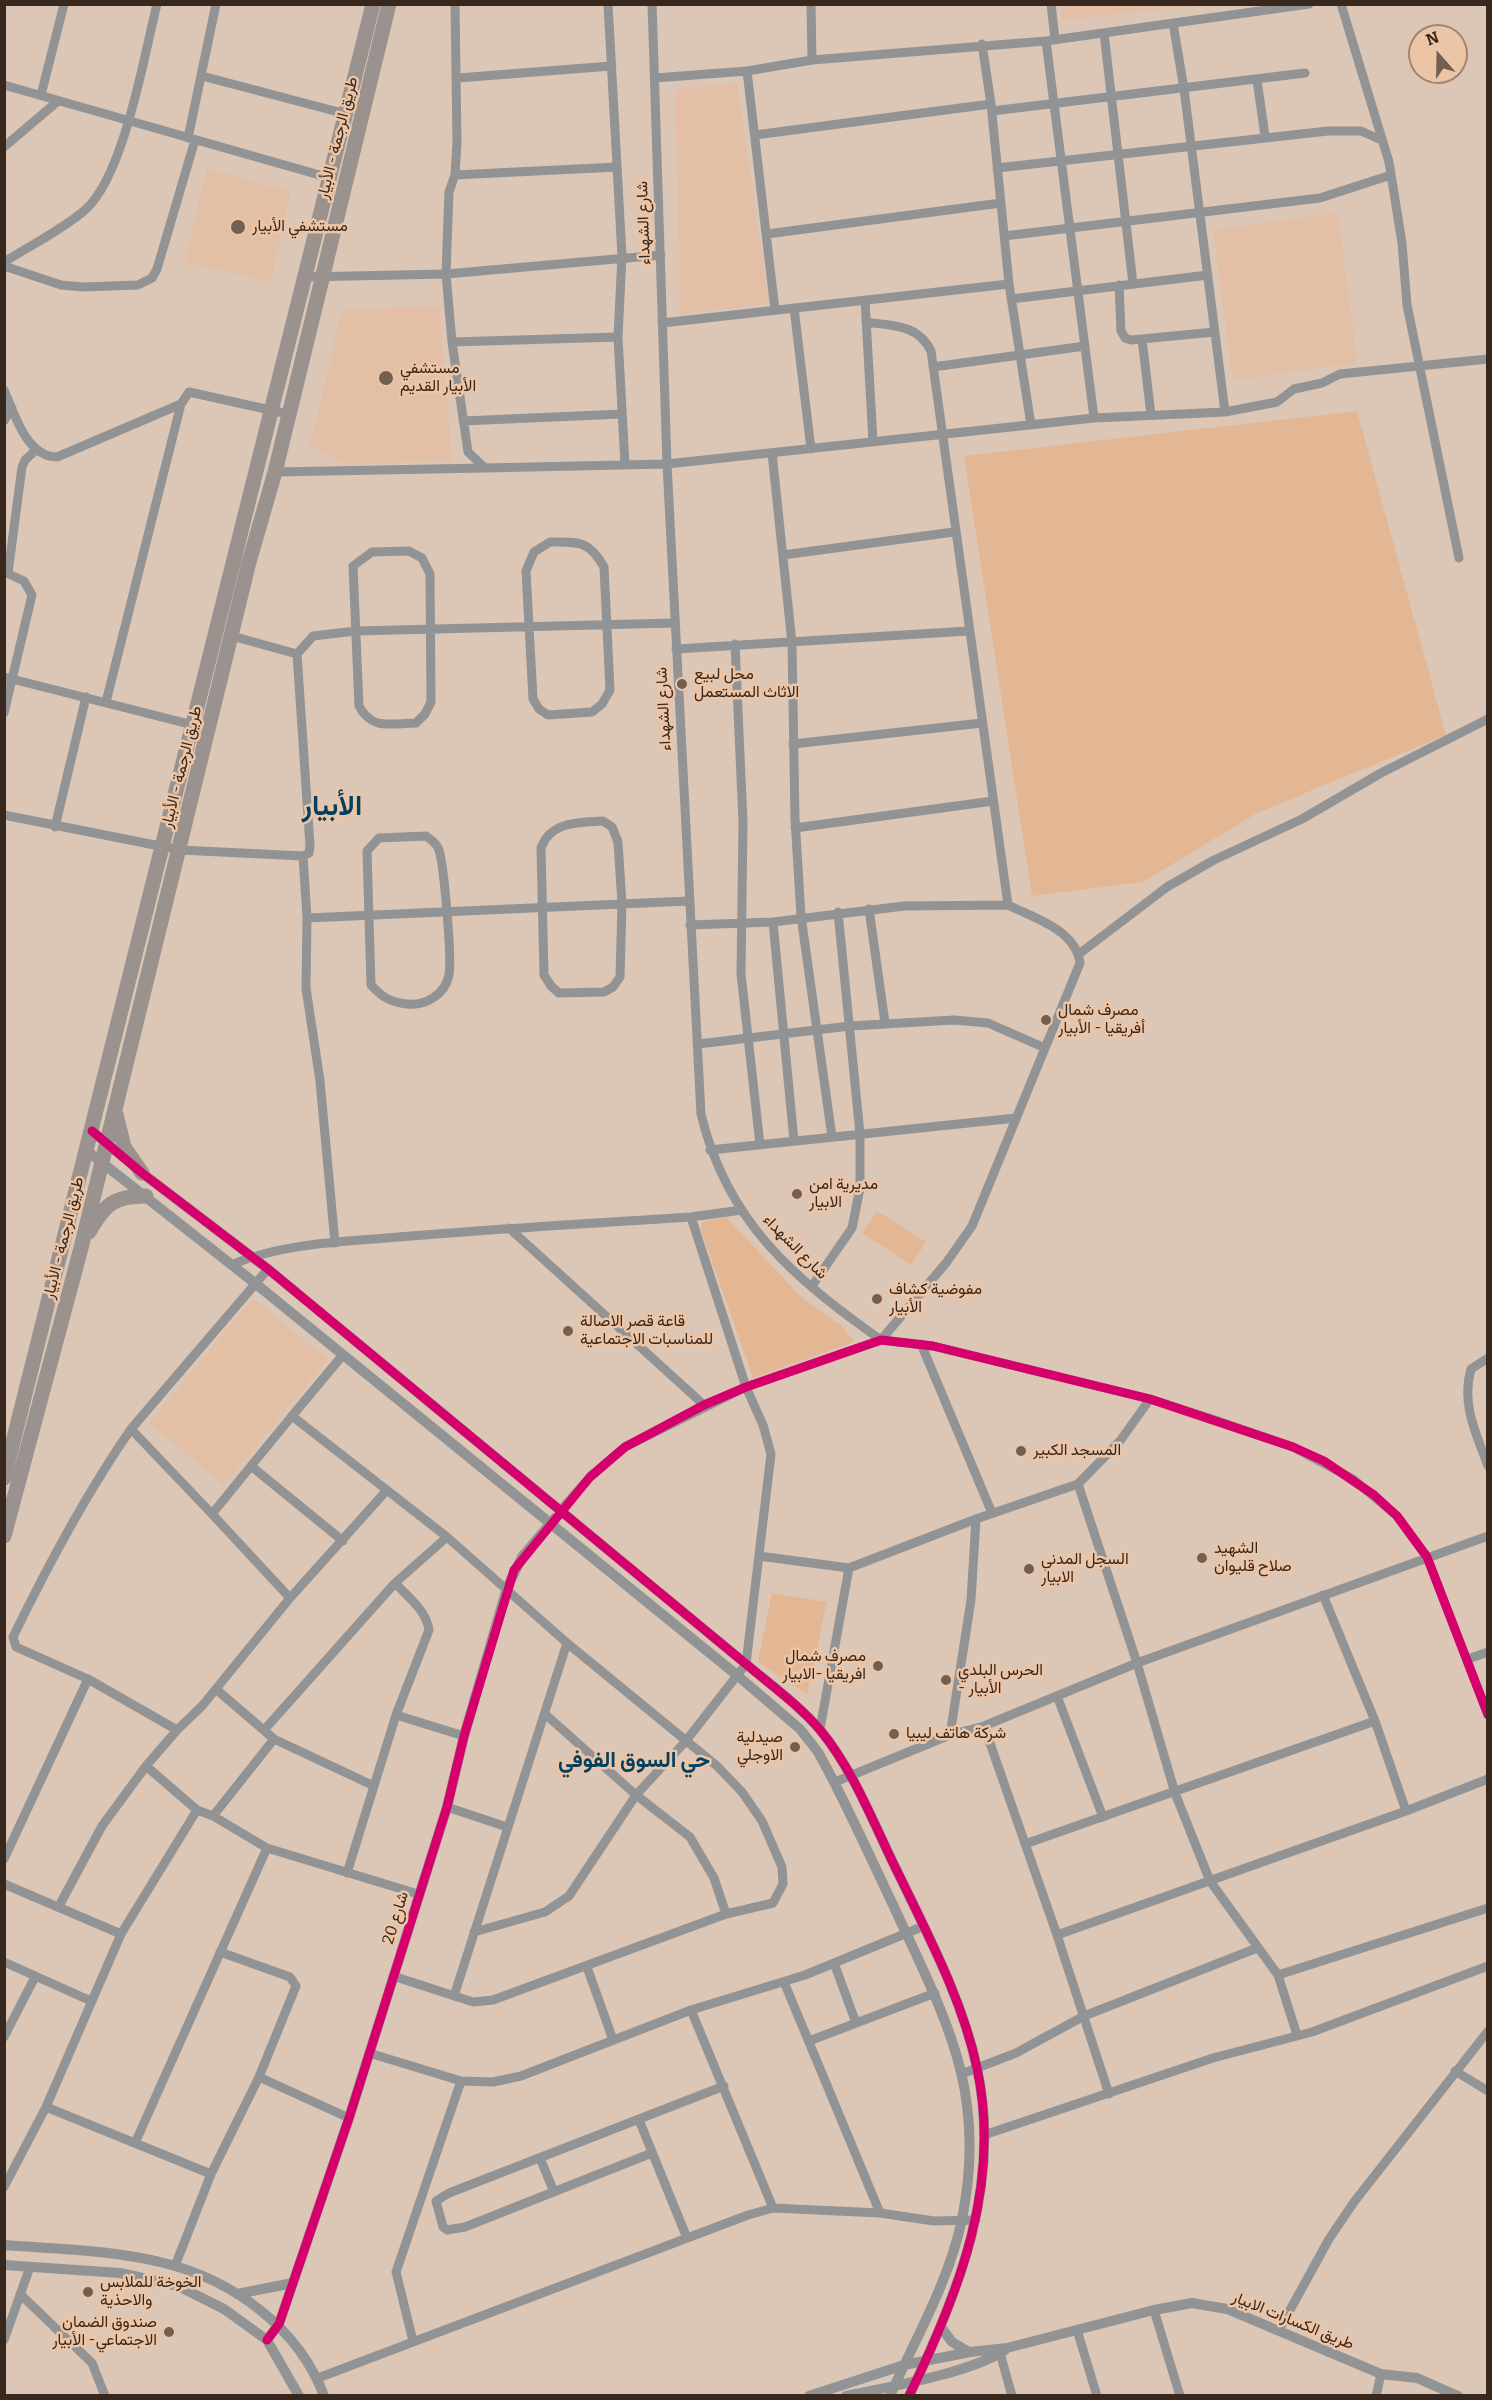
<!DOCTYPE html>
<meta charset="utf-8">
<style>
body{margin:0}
#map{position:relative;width:1492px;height:2400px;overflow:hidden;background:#dcc6b6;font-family:Bitter,serif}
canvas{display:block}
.frame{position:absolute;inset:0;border:6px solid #37271c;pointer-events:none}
.north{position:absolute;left:1408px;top:24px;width:60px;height:60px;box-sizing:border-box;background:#ecc4a6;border:2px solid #a4856f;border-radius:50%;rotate:340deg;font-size:16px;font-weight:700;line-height:24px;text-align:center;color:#37271c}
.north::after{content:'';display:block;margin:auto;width:21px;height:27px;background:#715f52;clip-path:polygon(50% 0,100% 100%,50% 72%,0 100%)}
</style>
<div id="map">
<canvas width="1492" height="2400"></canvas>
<div class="frame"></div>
<div class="north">N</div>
</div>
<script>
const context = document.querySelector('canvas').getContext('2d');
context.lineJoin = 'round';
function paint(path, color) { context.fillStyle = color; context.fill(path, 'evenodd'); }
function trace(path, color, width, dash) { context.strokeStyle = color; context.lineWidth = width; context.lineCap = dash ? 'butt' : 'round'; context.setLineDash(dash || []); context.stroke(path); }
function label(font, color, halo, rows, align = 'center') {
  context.font = font + ' Bitter,Vazirmatn,serif'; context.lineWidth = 5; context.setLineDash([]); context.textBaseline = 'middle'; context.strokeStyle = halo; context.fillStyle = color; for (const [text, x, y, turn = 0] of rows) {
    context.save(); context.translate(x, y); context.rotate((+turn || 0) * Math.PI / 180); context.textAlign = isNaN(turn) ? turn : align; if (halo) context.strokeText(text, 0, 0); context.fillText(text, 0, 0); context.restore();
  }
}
const built = new Path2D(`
 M1061,5V4L1201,5L1062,20Z
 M737,83L769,303L681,315L675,90Z
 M207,169L291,192L270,282L185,262Z
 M1338,213L1357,363L1233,380L1213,230Z
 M439,306L452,460L349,465L310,446L342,310Z
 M253,1298L328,1359L224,1485L149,1423Z`);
const green = new Path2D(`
 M1357,411L1446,735L1257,813L1143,882L1032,896L964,456Z
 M877,1211L926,1242L911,1265L862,1233Z
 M726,1217L801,1297L842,1326L854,1342L753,1378L701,1230L702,1222Z
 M772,1593L827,1602L807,1694L758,1662Z`);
const minor = new Path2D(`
 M455,4L457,143L455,175L449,192L446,274L661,255
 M608,4L622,256L618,337L625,465
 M652,4L667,464L701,1114C727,1223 794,1278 881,1340
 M811,4L812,60
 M1051,4L1055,39
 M1341,4L1389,162L1402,243L1407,305L1459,558
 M1173,23L1184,89L1225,412
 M1104,33L1133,284
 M1046,41L1094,418
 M982,44L991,104L1009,284L1031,425
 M747,71L775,310
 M202,76L346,114
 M458,78L611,66
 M655,78L747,71L812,60L1046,41L1309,4
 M1257,80L1265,136
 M4,85L330,178
 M41,95L64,4
 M992,111L1305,73
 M755,135L991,104
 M188,138L216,4
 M4,147L58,101
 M997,168L1328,131H1361L1379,139
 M455,175L617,167
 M767,234L1001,203
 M1004,236L1320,198L1391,175
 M4,262C31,245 62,230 85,210C124,176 144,56 157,4
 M4,266L61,285L83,287L138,285L152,278L157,269L195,140
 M304,277L446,274L452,342L468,452L485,468L667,464L1094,418L1225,412L1277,402L1294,389L1322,383L1340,374L1488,359
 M1119,285L1121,331L1125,338L1131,340L1215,332
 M1011,299L1208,275
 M865,300L873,442
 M794,308L811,449
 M866,322C893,326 918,324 931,351L1008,905C1034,918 1076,930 1080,963L972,1226L946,1263L881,1340
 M662,323L1009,284
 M1142,339L1151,415
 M452,342L618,337
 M933,367L1085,346
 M4,390C15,414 26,457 57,457L181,404L189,392L288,414
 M4,421L12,408
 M463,421L622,414
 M772,453L792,643L795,819L801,916L832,1137
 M275,472L485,468
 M550,542C578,542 589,540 604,567L610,690L602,704L592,712L548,715L539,709L533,699L526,571L534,552Z
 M409,551L422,558L430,574L431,702L425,714L416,723C391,723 372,731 359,706L353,566L372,552Z
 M783,555L954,532
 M4,572L24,581L32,595L4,713
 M8,573L22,467L25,460L36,450
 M232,636L297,654L313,636L356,631L675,623
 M735,644L743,822L741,974L760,1145
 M676,649L968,631
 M4,677L193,725
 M106,702L181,404
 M793,744L982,723
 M4,815L180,850L303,856L309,853L310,846L297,654
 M603,821L612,827L618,842L622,904L620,977L613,987L604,992L559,993L551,986L544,975L541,848C551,821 578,823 603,821Z
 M55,827L86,697
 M795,828L993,801
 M426,836C431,840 437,843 439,850C444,866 452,958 449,975C445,995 425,1006 407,1004C390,1002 383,998 371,985L367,851L379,838Z
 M303,856L307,918L306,988L320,1081L335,1243
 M869,909L885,1023
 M307,918L689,901
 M773,922L794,1141
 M690,925L773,922L904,906L1008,905
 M1079,954L1167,887L1214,860L1302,819L1381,773L1488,719
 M698,1044L850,1026L954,1020L988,1023L1045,1048
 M710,1150L1016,1118
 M509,1228L704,1405
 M231,1265C282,1243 343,1242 398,1237C496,1229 593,1223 691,1217
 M812,1286L852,1228L860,1188V1134L838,912
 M921,1344L992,1513
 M1488,1358L1471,1369C1461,1404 1476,1433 1488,1466
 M292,1416L342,1356
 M251,1466L212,1514L290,1598
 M1078,1484L1137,1663L1175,1793L1210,1881L1278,1975L1297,2035
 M560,1511L590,1477L625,1447L746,1387L881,1340L933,1346L1150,1399L1218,1421L1293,1447L1353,1479L1397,1516L1427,1557L1488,1715
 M212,1514L131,1429L268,1269
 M343,1541L251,1466L292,1416L447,1537L567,1643L717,1766L742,1792L762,1821L782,1867L783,1884L773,1903L726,1914L493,2000L473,2002L393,1976
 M759,1556L849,1568L976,1519L1078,1484L1120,1441L1150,1399
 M1323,1595L1375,1721L1406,1811
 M1468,1659L1488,1652
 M88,1679L16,1647L13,1637C48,1565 85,1495 131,1429
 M217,1690L274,1739L374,1786L347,1873
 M1057,1696L1103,1817
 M545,1714L636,1795L690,1837L714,1878L726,1914
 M396,1715L464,1736
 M984,1726L1057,1935L1109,2094
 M265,1729L395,1583
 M820,1729L849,1568
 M950,1735L971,1600L976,1519
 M146,1766L197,1810
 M835,1782L950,1735L984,1726L1137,1663L1488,1536
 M374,1786L396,1715L429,1630C426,1610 408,1597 395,1583L447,1537
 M447,1807L507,1827
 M213,1816L274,1739
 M1025,1844L1375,1721
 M4,1859L88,1679L177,1730
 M4,1884L121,1934L197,1810L213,1816L267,1848L418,1894
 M59,1906L102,1826L146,1766L177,1730L202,1706L290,1598L387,1490
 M474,1932L545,1912L569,1896L636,1795L685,1742L746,1664L771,1454L763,1425L746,1387L691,1217L742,1210
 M1057,1935L1406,1811L1488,1779
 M4,1962L91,2001
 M834,1963L856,2023
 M587,1967L613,2040
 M1278,1975L1488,1908
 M784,1982L880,2213
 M454,1996L567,1643
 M691,2010L773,2208
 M4,2037L35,1977
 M809,2041L935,1993
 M369,2053L461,2081L493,2082L521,2076L691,2010L805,1975L924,1926
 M1455,2071L1488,2091
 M964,2073L1016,2053L1084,2016L1257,1948
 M259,2077L349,2118
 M46,2107L211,2174L259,2077L296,1986L290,1977L220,1952
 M639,2120L687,2238
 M984,2135L1213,2058L1312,2032L1488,1966
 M135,2143L267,1848
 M652,2153L465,2227L447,2230L443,2227L436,2201L449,2193L724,2086
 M540,2158L554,2192
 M4,2187L46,2107L121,1934
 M175,2266L211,2174
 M20,2294L92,2363L105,2396
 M1154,2310L1180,2396
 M1077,2330L1097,2396
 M1279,2330L1329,2239L1354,2202L1488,2031
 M4,2340L30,2267
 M413,2341L396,2272L461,2081
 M1000,2353L1012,2396
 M318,2378L748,2215L773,2208L880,2213L934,2221L976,2220
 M1376,2396L1381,2374`);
const tertiary = new Path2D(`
 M92,1131L142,1173L268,1269L746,1664C771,1685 800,1706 821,1731C856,1774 876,1830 901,1879C930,1939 963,2002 977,2068C1002,2184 959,2293 909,2396
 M86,1150L256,1284L738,1676L800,1729L818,1752C846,1802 869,1855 894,1907C945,2018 988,2091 962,2219C949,2282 916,2337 890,2396
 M4,2245C57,2249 113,2250 164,2263C233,2280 299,2328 324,2396
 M4,2265L120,2273L178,2286L224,2309L267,2340L299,2396
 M237,2294L293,2283
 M941,2327L952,2342L969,2352
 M267,2340L279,2324L349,2118L447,1807L464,1736L507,1588L522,1557L555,1518
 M809,2396L904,2365L970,2352L1007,2348L1154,2310L1192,2303L1227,2309L1381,2374L1417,2378L1458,2396
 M846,2396C888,2387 971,2373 1005,2350`);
const trunk = new Path2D(`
 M116,1114L124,1147L142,1173
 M89,1232C105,1204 114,1196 146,1196
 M4,1478L373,4
 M4,1536L81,1248L249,562L275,472L389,4`);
const cycleway = new Path2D(`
 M92,1131L142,1173L268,1269L746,1664C771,1685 800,1706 821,1731C856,1774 876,1830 901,1879C930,1939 963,2002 977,2068C1002,2184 959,2293 909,2396
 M267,2340L279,2324L349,2118L447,1807L464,1736L514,1570L590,1477L625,1447L704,1405L746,1387L881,1340L933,1346L1150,1399L1293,1447L1324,1461L1374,1495L1397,1516L1427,1557L1488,1715`);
const markers = [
 [238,227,8,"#715f52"],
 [386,378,8,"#715f52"],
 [682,684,6,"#715f52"],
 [1046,1020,6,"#715f52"],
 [797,1194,6,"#715f52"],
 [877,1299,6,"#715f52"],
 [568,1331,6,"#715f52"],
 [1021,1451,6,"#715f52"],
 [1202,1558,6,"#715f52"],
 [1029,1569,6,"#715f52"],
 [878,1666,6,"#715f52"],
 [946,1680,6,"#715f52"],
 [894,1734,6,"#715f52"],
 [795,1747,6,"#715f52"],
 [88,2292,6,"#715f52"],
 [169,2332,6,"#715f52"]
];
const streetNames = [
 ["طريق الرجمة - الأبيار",338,138,-76],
 ["شارع الشهداء",644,223,-92],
 ["شارع الشهداء",664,709,-93],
 ["طريق الرجمة - الأبيار",182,767,-76],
 ["طريق الرجمة - الأبيار",64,1238,-76],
 ["شارع الشهداء",795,1247,45],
 ["شارع 20",396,1918,-73],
 ["طريق الكسارات الابيار",1293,2321,22]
];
const poiNames = [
 ["مستشفي الأبيار",252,227],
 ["مستشفي",400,369],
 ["الأبيار القديم",400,387],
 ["محل لبيع",694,675],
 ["الاثاث المستعمل",694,693],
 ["مصرف شمال",1058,1011],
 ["أفريقيا - الأبيار",1058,1029],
 ["مديرية امن",809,1185],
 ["الابيار",809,1203],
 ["مفوضية كشاف",889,1290],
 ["الأبيار",889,1308],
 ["قاعة قصر الاصالة",580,1322],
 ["للمناسبات الاجتماعية",580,1340],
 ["المسجد الكبير",1033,1451],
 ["الشهيد",1214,1549],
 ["صلاح قليوان",1214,1567],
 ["السجل المدني",1041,1560],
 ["الابيار",1041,1578],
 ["مصرف شمال",866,1657,"right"],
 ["افريقيا -الابيار",866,1675,"right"],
 ["الحرس البلدي",958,1671],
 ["- الأبيار",958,1689],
 ["شركة هاتف ليبيا",906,1734],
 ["صيدلية",783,1738,"right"],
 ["الاوجلي",783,1756,"right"],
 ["الخوخة للملابس",100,2283],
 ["والاحذية",100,2301],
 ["صندوق الضمان",157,2323,"right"],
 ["الاجتماعي- الأبيار",157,2341,"right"]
];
const districtNames = [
 ["حي السوق الفوفي",634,1761]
];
const townNames = [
 ["الأبيار",332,807]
];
paint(built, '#e3bfa6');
paint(green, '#e4b794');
trace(minor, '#919394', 9);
trace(tertiary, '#919394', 10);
trace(trunk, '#99928e', 15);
trace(cycleway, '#d6006c', 9);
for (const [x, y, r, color] of markers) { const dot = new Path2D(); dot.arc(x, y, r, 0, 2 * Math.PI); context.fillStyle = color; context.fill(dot); trace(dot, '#ecc4a6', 2); }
label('16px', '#37271c', '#ecc4a6', streetNames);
label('16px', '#37271c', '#ecc4a6', poiNames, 'left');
label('bold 22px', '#004161', '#ecc4a6', districtNames);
label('bold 28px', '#004161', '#ecc4a6', townNames);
</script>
